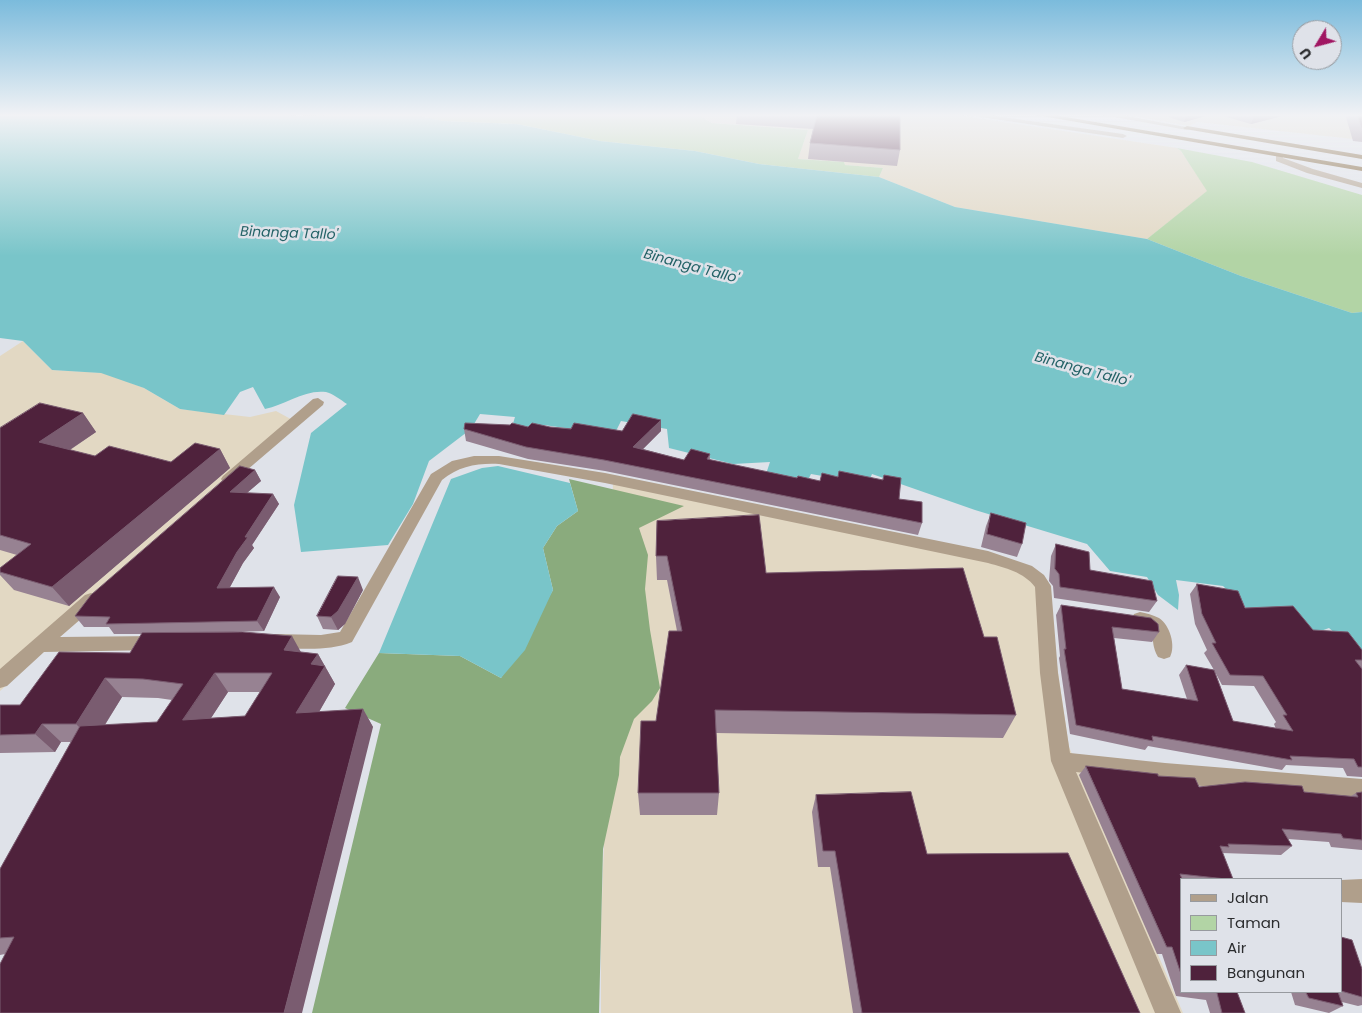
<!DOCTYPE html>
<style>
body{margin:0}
#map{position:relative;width:1362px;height:1013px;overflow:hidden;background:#dfe2e9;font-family:Poppins,sans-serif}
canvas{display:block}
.legend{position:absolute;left:1180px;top:878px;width:162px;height:115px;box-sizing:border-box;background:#dfe2e9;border:1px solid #979a9f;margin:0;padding:6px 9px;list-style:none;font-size:15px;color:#2c2d2f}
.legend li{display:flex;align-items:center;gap:10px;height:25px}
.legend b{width:25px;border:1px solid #979a9f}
.north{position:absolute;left:1292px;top:20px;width:50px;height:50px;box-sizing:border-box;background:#dfe2e9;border:1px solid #979a9f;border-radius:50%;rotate:233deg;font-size:14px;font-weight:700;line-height:20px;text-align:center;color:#2c2d2f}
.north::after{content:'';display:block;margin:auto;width:18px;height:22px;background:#a01662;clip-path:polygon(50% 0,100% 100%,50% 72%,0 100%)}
</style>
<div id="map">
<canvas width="1362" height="1013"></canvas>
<ul class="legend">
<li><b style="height:6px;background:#b09f8b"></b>Jalan</li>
<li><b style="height:14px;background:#b2d4a5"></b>Taman</li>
<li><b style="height:14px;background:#79c5c9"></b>Air</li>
<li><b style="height:14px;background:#4f223c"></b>Bangunan</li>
</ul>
<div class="north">U</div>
</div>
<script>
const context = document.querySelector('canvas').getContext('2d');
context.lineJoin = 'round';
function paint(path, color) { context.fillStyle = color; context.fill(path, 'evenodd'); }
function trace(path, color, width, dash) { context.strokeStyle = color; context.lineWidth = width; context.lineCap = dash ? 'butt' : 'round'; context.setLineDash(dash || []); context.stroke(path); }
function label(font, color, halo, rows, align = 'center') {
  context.font = font + ' Poppins,sans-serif'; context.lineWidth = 5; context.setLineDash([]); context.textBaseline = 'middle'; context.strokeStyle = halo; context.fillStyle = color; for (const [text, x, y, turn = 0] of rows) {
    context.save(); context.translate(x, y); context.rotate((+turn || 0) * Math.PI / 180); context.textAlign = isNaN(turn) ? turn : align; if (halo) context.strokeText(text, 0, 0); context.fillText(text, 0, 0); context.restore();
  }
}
const industrial = new Path2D(`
 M697,114H951L1177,148L1181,151L1208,191L1147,239L955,207L879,177L883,168L845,165L844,162L798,159L808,130L712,123Z
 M1121,114H1362V140L1197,122L1189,126Z
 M23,341L52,370L105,373L144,388L180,409L250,417L276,411L298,423L0,691V356Z
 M613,478L833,522L1044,576L1069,747L1183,1013H601V927L610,674Z`);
const green = new Path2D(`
 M411,114H697L712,123L808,130L798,159L844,162L845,165L883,168L879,177L759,164L695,151L600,141L517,124L443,121Z
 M1177,148L1252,162L1362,195V312L1352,313L1241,276L1147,239L1207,191L1181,151Z`);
const forest = new Path2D(`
 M569,479L684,506L639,528L648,555L645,589L650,630L660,688L652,701L634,719L620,757L619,775L603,849L599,1013H312L381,724L345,708L379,653L460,656L501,678L553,590L543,548L557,526L578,511Z`);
const water = new Path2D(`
 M0,114H252L298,116L411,114L443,121L517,124L600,141L695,151L759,164L879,177L955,207L1147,239L1241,276L1352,313L1362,312V656L1329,628L1315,633L1248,610L1223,586L1176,580L1179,595L1178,610L1158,595L1147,577L1110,571L1087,544L975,510L872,474L868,484L811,474L807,482L766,474L770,462L733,464L669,448L667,429L621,421L614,435L544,425L541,433L511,430L515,417L480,414L471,429L429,461L413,504L388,545L301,552L294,505L311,433L347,404C341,400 332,393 326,392C305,389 285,405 265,409L253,387L240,392L224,415L180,409L144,388L101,373L52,370L23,341L0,338Z
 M498,466L570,483L578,511L557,526L543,548L553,590L525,650L501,678L460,656L379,653L451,479L482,468Z`);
const minor = new Path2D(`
 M960,114H981L1123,134L1127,136L1123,138Z
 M1097,114H1116L1191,128L1187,130Z
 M1276,154H1282L1283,158L1313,169L1362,183V188L1307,173L1276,161Z
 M318,398L324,402L323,405L233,482H223L221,479L223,476L313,399Z
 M474,456H499L605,473L988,551L1032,566L1044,575L1051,586L1058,673L1070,753L1165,763L1362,779V799L1165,783L1076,772L1181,1013H1155L1051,761L1040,673L1035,587C1024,572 1005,568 988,563L605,483L499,464C478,463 459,466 442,480L352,642C327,652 301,648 274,648L268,646L265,641L268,636L274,634L321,635L340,632L431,474L452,461Z
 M91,593L97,595L99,600L97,605L60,637L156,636L162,638L165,643L162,648L156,650L44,652L7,686L0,688V669L85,595Z
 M1140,612C1146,613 1153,615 1159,618C1170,625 1176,646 1170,657L1164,659L1158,657C1147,637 1162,633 1134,624L1131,619L1134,614Z
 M1362,879V903L1341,902V880Z`);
const highway = new Path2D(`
 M1030,114H1048L1362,167V171Z
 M1187,126L1362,155V159L1185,129L1183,128Z`);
const wall = new Path2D(`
 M737,114H900V150L897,166L808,159L810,143L813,129L736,124Z
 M1159,114H1213L1184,122Z
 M1216,114H1290L1251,124Z
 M1345,114H1362V142L1353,141Z
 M83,413L96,432L70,450L95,456L171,462L220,449L230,468L69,606L14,590L0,575V568L17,555L0,550V428Z
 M528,427H550L622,431H661L643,449L684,460L710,454V460L797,478L820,481L838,477L882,480L884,475L899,499L922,523L918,535L605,471L528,459L466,441L464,429Z
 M255,470L261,481L247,493L273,494L279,504L252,545L254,548L243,563L230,587L280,597L264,631L203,633L301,652L318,654L335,684L319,712L363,709L373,727L5,954L0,955V869L71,742H61L55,752L0,753V705H20L130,653L142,634H114L109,627H84L75,616ZM228,692H260L245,716L211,718ZM122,697L158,698L172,700L157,722L105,725Z
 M991,513L1022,544L1017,557L981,547L986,526Z
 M657,521L766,573L984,637L1016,715L1003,738L716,733L719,793L717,815H640L638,793L656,721L677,631L667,580H657L656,556Z
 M1056,544L1090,570L1157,601L1149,612L1054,598L1053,586L1049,581L1051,556Z
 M1197,584L1245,608L1313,630L1362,650V777L1347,776L1343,768L1286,765L1282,770L1148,746L1145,750L1070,734L1059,658L1060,656L1056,615L1061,605L1159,632L1152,642L1114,638L1122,689L1187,699L1179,675L1186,665L1214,670L1204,653L1207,650L1195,624L1190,594ZM1215,672L1222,685L1254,686L1276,722L1274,724L1276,729L1233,721Z
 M363,590L345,624L338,630L323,629L317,616Z
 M1086,766L1158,776L1199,787L1304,792L1351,796L1356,793L1362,792V850L1331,847L1329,842L1288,839L1292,846L1281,855L1222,853L1233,879H1181V992H1237L1245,1013H1210L1206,1000L1176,996L1162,954H1157L1079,775Z
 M816,795L927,854L1140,1013H853L830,867H818L812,812Z
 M1362,969V1005L1358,1006L1342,1002L1343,1006L1329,1013L1295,1005L1291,992H1341Z`);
const shadedWall = new Path2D(`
 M1187,114H1213L1184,122Z
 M1255,114H1290L1251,124Z
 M83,413L96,432L53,461L39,442Z
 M661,420V431L634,458L633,447Z
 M220,449L230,468L69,606L52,587Z
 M255,470L261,481L235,503L230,492Z
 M273,494L279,504L252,545L254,548L243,563L224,598L217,588L245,537Z
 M358,577L363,590L345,624L338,630L331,617Z
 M274,587L280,597L264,631L257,621Z
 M292,636L302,654L284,650Z
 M318,654L335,684L308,731L296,713L311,664Z
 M215,673L228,692L198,738L183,720Z
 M105,678L122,697L94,742L76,724Z
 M363,709L373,727L302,1013H284Z
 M42,724L61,742L55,752L35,734Z`);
const building = new Path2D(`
 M811,114H900V150L810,143L817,115Z
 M1357,114H1362V127Z
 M40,403L83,413L39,442L95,456L109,446L171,462L195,443L220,449L52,587L0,572V568L31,544L0,535V428Z
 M633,414L661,420L633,447L684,460L691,449L710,454L707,459L797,478L798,476L820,481L822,473L838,477L839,471L883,480L884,475L901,478L899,499L922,502V523L604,460L526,447L464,429L465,423L510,425L512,423L528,427L532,423L550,427L571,429L574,423L622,431Z
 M240,466L255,470L230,492L273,494L245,537H248L237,552L217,588L274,587L257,621L106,624L110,617L75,616L91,595Z
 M991,513L1026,523L1022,544L987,534Z
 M759,515L766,573L963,568L984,637H997L1016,715L715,710L719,793H638L641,721H656L669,631H682L667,556H656L657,521Z
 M1056,544L1089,552L1090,570L1152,581L1157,601L1060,587L1059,574L1055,569Z
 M338,576L358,577L338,611L331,617L317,616Z
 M1197,584L1238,591L1245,608L1293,606L1313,630L1348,632L1362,650V660H1355L1362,669V767H1358L1354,759L1290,756L1292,760L1152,736L1153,741L1076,725L1064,649H1066L1061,605L1151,618L1158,624L1159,632L1112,627L1122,689L1198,701L1186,665L1214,670L1233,721L1293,731L1283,715H1287L1263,676L1230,675L1212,643H1216L1202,614Z
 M243,632L292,636L284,650L318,654L311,664L325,666L296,713L363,709L284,1013H0V964L14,937L0,938V869L80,726L157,722L183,684L143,679L105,678L76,724H42L35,734L0,735V705H20L59,652L130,653L142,633ZM215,673H272L245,716L183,720Z
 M1086,766L1158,774V776L1195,778L1199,787L1245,782L1302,786L1304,792L1358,797L1356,793L1362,792V840L1343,838L1341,834L1282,829L1292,846L1228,844L1229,847L1220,846L1233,879H1226L1180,874L1182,879H1181V974L1172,947H1167Z
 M911,792L927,854L1068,853L1140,1013H862L835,851H823L816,795Z
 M1341,937L1352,940L1362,969V997L1341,991Z
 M1207,992H1237L1245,1013H1222L1217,993Z
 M1306,992H1338L1343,1006L1309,998Z`);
const farWaternames = [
 ["Binanga Tallo'",289,234,2],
 ["Binanga Tallo'",691,267,15],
 ["Binanga Tallo'",1082,370,15]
];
paint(industrial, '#e2d8c3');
paint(green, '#b2d4a5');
paint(forest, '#8aab7d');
paint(water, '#79c5c9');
paint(minor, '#b09f8b');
paint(highway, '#735224');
paint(wall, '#978292');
paint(shadedWall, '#7a5c70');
paint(building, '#4f223c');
trace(building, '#7a5c70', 1);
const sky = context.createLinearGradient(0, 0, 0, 256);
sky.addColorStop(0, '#7bbbdc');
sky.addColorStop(0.45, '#f1f2f5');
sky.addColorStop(1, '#f1f2f500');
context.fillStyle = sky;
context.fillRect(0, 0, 1362, 256);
label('italic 14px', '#236266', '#dfe2e9', farWaternames);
</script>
